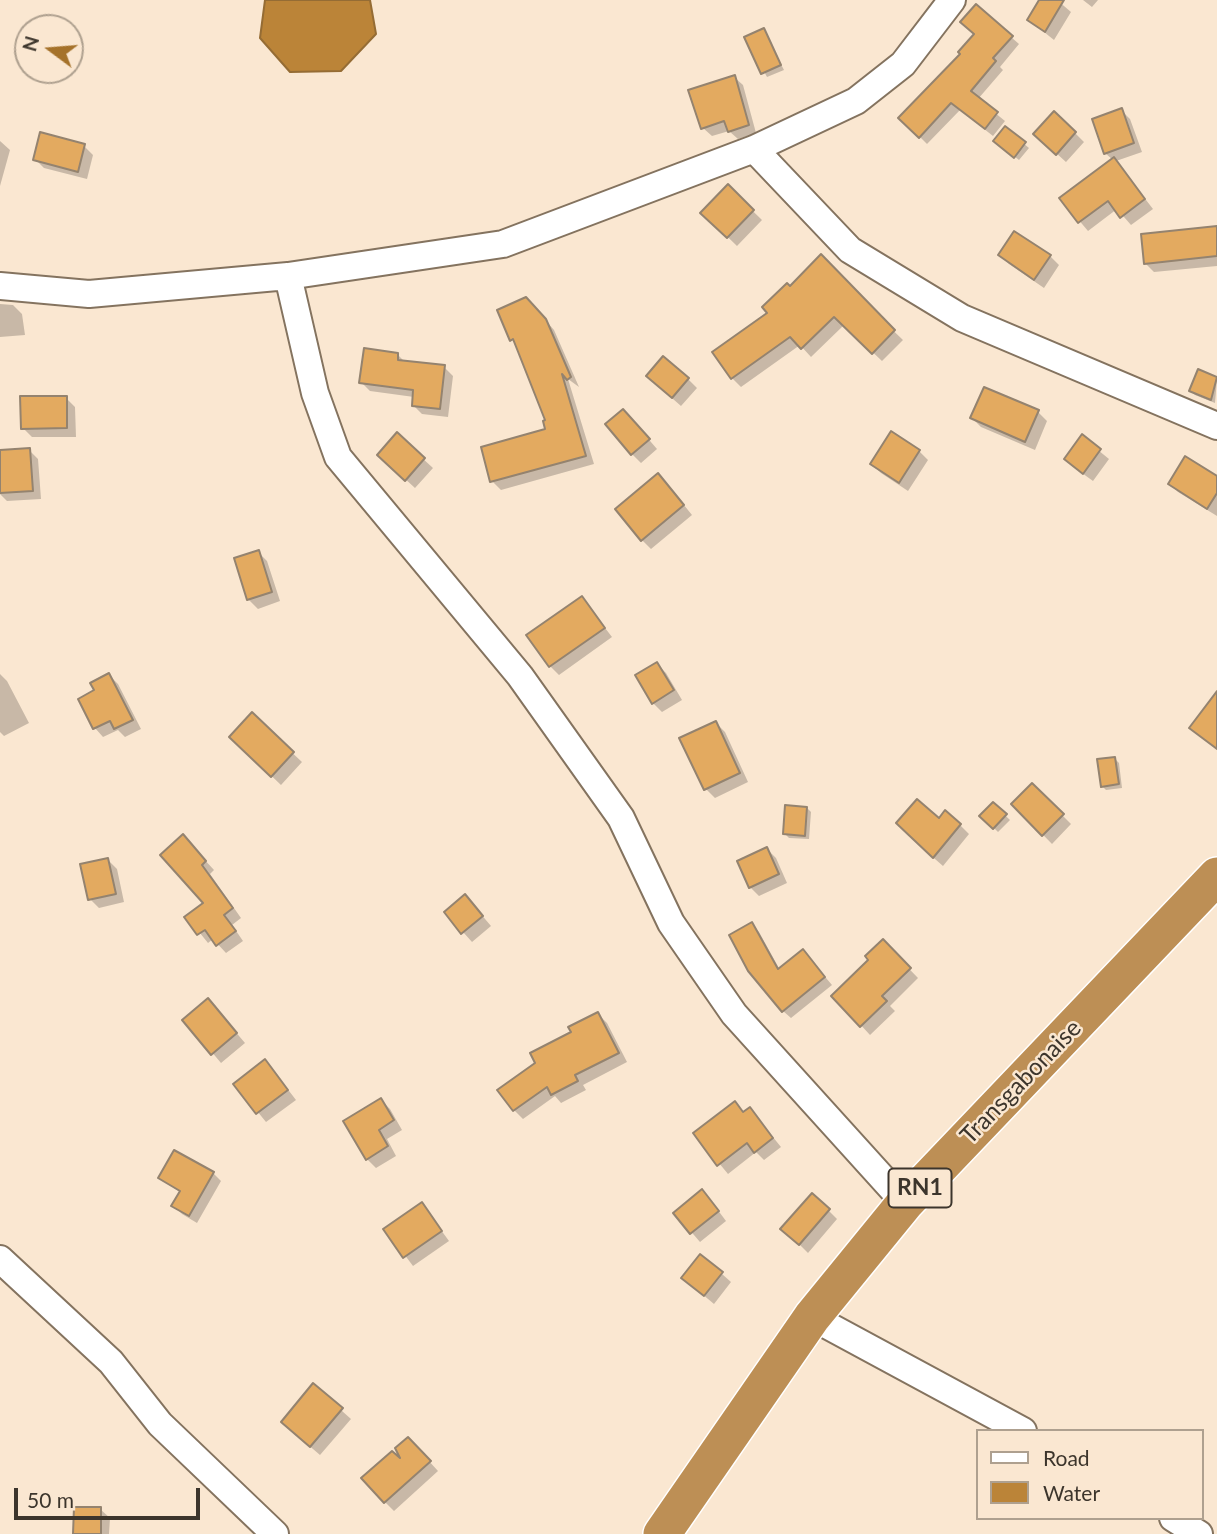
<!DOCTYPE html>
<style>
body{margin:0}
#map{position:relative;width:1217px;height:1534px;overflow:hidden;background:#fae7d1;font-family:Lato,sans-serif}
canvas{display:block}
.legend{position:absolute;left:976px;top:1429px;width:228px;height:91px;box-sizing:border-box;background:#fae7d1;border:2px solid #aea08f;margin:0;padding:9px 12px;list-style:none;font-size:21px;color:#3c352c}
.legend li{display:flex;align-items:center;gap:14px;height:35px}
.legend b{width:35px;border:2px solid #aea08f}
.north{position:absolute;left:14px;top:14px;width:70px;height:70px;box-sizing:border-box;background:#fae7d1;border:2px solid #aea08f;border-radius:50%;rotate:286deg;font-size:19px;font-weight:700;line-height:28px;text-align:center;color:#3c352c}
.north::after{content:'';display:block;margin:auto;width:24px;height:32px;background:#a5722a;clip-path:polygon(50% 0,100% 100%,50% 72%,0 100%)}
.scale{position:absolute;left:14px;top:1488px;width:186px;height:32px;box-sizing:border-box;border:4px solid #3c352c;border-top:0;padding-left:9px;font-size:21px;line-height:24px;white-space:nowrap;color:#3c352c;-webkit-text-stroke:5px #fae7d1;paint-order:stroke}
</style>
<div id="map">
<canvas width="1217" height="1534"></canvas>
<ul class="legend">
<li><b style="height:9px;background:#fff"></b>Road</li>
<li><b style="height:19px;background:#bb8438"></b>Water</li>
</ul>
<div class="north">N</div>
<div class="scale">50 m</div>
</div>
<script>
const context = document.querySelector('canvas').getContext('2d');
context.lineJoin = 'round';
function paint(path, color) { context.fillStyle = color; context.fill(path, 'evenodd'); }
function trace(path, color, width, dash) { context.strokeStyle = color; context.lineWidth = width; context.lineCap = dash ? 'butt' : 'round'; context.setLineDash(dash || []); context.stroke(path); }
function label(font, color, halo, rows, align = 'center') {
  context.font = font + ' Lato,sans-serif'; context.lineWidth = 5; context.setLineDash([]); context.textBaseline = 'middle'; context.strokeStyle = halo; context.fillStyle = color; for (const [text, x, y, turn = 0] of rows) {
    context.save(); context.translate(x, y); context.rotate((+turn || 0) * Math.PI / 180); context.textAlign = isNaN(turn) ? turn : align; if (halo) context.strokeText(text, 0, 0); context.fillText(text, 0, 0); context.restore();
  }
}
const water = new Path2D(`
 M265,0H370L376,34L341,71L290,72L260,38Z`);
const shadow = new Path2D(`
 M1041,0H1057L1071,12L1054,40L1029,20Z
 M1083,0H1098L1092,7Z
 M763,30L784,70L767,77L746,38Z
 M1011,37L1019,44L1000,67L1003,70L978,99L1005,121L993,136L960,110L927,144L901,118Z
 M734,77L743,85L756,133L738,139L729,131L712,136L703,128Z
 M1121,110L1130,119L1142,152L1116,161L1153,209L1131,225L1117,209L1088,231L1061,199L1113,160L1105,153Z
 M1005,128L1029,148L1019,160L999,144Z
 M1075,133L1084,142L1066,162L1045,143Z
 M0,141L10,150L0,186Z
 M84,146L93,155L87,179L44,168L35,159Z
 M728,187L762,220L737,246L703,213Z
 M1217,228V266L1154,272L1145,263Z
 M1000,255L1050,256L1059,265L1044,288L1009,264Z
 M790,289L853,292L903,340L882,361L844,325L811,357L800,345L741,387L732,378L770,313Z
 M0,304L13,305L22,314L25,335L0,337Z
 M535,308L554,330L579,387L568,379L594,464L501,490L492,481L548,430L547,421L518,346L512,340Z
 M398,355L405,362L444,367L453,376L448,417L422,414L413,405L414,397L370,391L361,382Z
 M1199,372L1217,379L1215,403L1195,395L1191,391Z
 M688,379L697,388L681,406L657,385Z
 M66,398L75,407L76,437H32L23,428Z
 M1038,412L1047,421L1035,450L981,427L972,418Z
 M632,420L657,449L641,463L632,454Z
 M397,435L433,468L415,488L379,455Z
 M1082,437L1109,459L1093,481L1075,468Z
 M29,450L38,459L41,499L7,501L0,494V452Z
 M919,451L928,460L908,491L881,473L872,464Z
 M1217,478V516L1178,492L1170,484Z
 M667,484L692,515L651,549L642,540Z
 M258,552L267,561L280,601L258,609L249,600L236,559Z
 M582,598L612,637L559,675L550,666Z
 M657,664L666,673L682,700L662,712L653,703Z
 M0,674L7,681L29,723L4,736L0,732Z
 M109,675L118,684L141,729L125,737L118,730L103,737L95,728L96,691Z
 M252,715L302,762L281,785L231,737Z
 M716,723L725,732L748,782L715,798L706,789Z
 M1115,759L1119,763L1122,788L1106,790L1102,786Z
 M1032,785L1071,824L1052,844L1013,804Z
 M993,804L1010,820L998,832L982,816Z
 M807,808L811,812L809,839L789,838L785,834Z
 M940,820L960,825L969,834L943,866L919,845Z
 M192,846L214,870L210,874L241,918L232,925L243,941L226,953L213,939L208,943L187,917L205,904Z
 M767,849L776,858L787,883L759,896L750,887Z
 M108,860L117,869L124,902L99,908L90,899Z
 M474,906L491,926L472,942L446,913Z
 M752,924L759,932L780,970L810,959L832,985L791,1018L783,1011Z
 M883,942L918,978L890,1006L895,1011L870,1035L834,996L871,960Z
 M217,1010L245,1043L221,1063L185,1020Z
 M598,1014L607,1023L627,1062L583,1085L586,1090L561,1103L555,1096L523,1119L514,1110L537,1064Z
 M273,1070L296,1100L266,1122L235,1084Z
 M381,1100L390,1109L402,1130L387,1139L396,1156L376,1168L367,1159Z
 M734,1103L744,1114L750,1109L781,1147L764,1160L756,1152L728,1174L695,1134Z
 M213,1173L221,1181L197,1223L182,1214L174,1206L181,1193L160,1178Z
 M711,1201L726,1221L700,1242L675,1213Z
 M422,1204L449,1241L413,1266L386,1230Z
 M829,1211L837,1219L808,1253L792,1237Z
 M722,1274L731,1282L714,1304L683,1278Z
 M314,1386L351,1419L320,1455L292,1431Z
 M417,1448L438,1471L394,1511L385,1502Z
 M100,1509L110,1518L109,1534H75Z`);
const building = new Path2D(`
 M1039,0H1064L1045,32L1027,20Z
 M976,4L1013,36L993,58L996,61L971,91L998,112L985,129L951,103L919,138L898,118L960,54L958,52L974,34L960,22Z
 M764,28L781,65L761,74L744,37Z
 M735,75L749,125L728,132L724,121L701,129L688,90Z
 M1122,108L1134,143L1104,154L1092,119Z
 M1054,111L1076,132L1056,155L1033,134Z
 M1005,126L1026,142L1014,158L993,141Z
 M40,132L85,144L78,172L33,160Z
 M1114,157L1145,199L1120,218L1108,201L1078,223L1059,198Z
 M728,184L754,210L727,238L700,213Z
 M1217,226V256L1144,264L1141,234Z
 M1014,231L1051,255L1034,280L998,255Z
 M821,254L895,330L872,354L834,317L801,349L790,337L731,379L712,352L767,313L762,307L787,283L790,286Z
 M526,297L546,319L571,377L567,380L562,374L586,456L490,482L481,447L545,429L543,421L545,420L513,339L510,341L497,310Z
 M364,348L398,353V360L445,365L440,409L412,406L413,390L359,383Z
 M663,356L689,378L672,398L646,376Z
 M1198,369L1217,377L1211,400L1189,391Z
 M984,387L1039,410L1025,442L970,418Z
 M20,396H67V428L21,429Z
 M623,409L650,439L631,455L605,424Z
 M891,431L920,450L899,483L870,464Z
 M397,432L425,458L405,481L377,455Z
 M1082,434L1101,449L1083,474L1064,459Z
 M30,448L33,491L0,493V450Z
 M1185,456L1217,476V493L1207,509L1168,484Z
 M658,473L684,505L641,541L615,509Z
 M259,550L272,592L247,600L234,558Z
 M582,596L605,628L549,667L526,635Z
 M657,662L674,690L652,704L635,675Z
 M109,673L133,720L114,729L110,721L93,729L78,699L94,690L90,683Z
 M1217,691V749L1189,728Z
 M252,712L294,752L271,777L229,737Z
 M716,721L740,773L704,790L679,738Z
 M1115,757L1119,784L1101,787L1097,759Z
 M1032,783L1064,814L1042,836L1011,804Z
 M917,799L939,818L945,810L961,824L933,858L896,823Z
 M993,802L1007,814L993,829L979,816Z
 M785,805L807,807L805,836L783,834Z
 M183,834L206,861L202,865L233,908L224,915L236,931L216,946L205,930L197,935L184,917L203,903L160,855Z
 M767,847L779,874L749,888L737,861Z
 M108,858L116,894L88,900L80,864Z
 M465,894L483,916L461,934L444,912Z
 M752,922L778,969L803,949L825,977L782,1012L748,971L729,935Z
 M883,939L911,968L882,996L887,1001L860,1027L831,996L868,960L865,956Z
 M208,998L237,1033L211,1055L182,1020Z
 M598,1012L619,1053L575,1075L578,1081L551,1095L547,1087L513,1111L497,1090L535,1063L530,1053L571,1032L568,1027Z
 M265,1059L288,1090L256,1114L233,1084Z
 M381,1098L394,1120L379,1130L388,1146L366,1160L343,1121Z
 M735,1101L743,1112L750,1107L773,1138L754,1153L747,1143L717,1166L693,1133Z
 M174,1150L214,1172L189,1216L171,1206L180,1191L158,1178Z
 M702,1189L719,1211L690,1234L673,1213Z
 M812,1193L830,1209L799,1245L780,1229Z
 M422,1202L442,1231L403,1258L383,1229Z
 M700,1254L723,1272L704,1296L681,1278Z
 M313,1383L343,1408L310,1447L281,1422Z
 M408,1437L431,1461L384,1503L361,1478L392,1451L400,1458L395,1448Z
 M74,1507H101V1534H73Z`);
const minor = new Path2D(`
 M754,149L850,250L962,318L1217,426
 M288,276L315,393L338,457L520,676L621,818L671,923L734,1014L905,1203
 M0,286L89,294L288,276L503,244L754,149L856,101L903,64L952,0
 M0,1259L111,1362L160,1424L275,1534
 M812,1317L1023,1431
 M1173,1518L1199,1534`);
const highway = new Path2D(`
 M662,1534L812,1317L905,1203L1217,876`);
const shields = [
 [920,1188,63]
];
const shieldNames = [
 ["RN1",920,1188]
];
const streetNames = [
 ["Transgabonaise",1021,1082,-46]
];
paint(water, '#bb8438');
trace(water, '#956c34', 2);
paint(shadow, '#0003');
paint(building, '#e3aa60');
trace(building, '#94836f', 2);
trace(minor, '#84735f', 30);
trace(highway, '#fff', 40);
trace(minor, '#fff', 26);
trace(highway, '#bd8f55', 37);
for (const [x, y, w] of shields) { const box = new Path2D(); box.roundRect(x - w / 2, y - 19.5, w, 39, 5); context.fillStyle = '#fae7d1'; context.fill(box); trace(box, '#3c352c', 2); }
label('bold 23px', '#3c352c', null, shieldNames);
label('24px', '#3c352c', '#fae7d1', streetNames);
</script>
